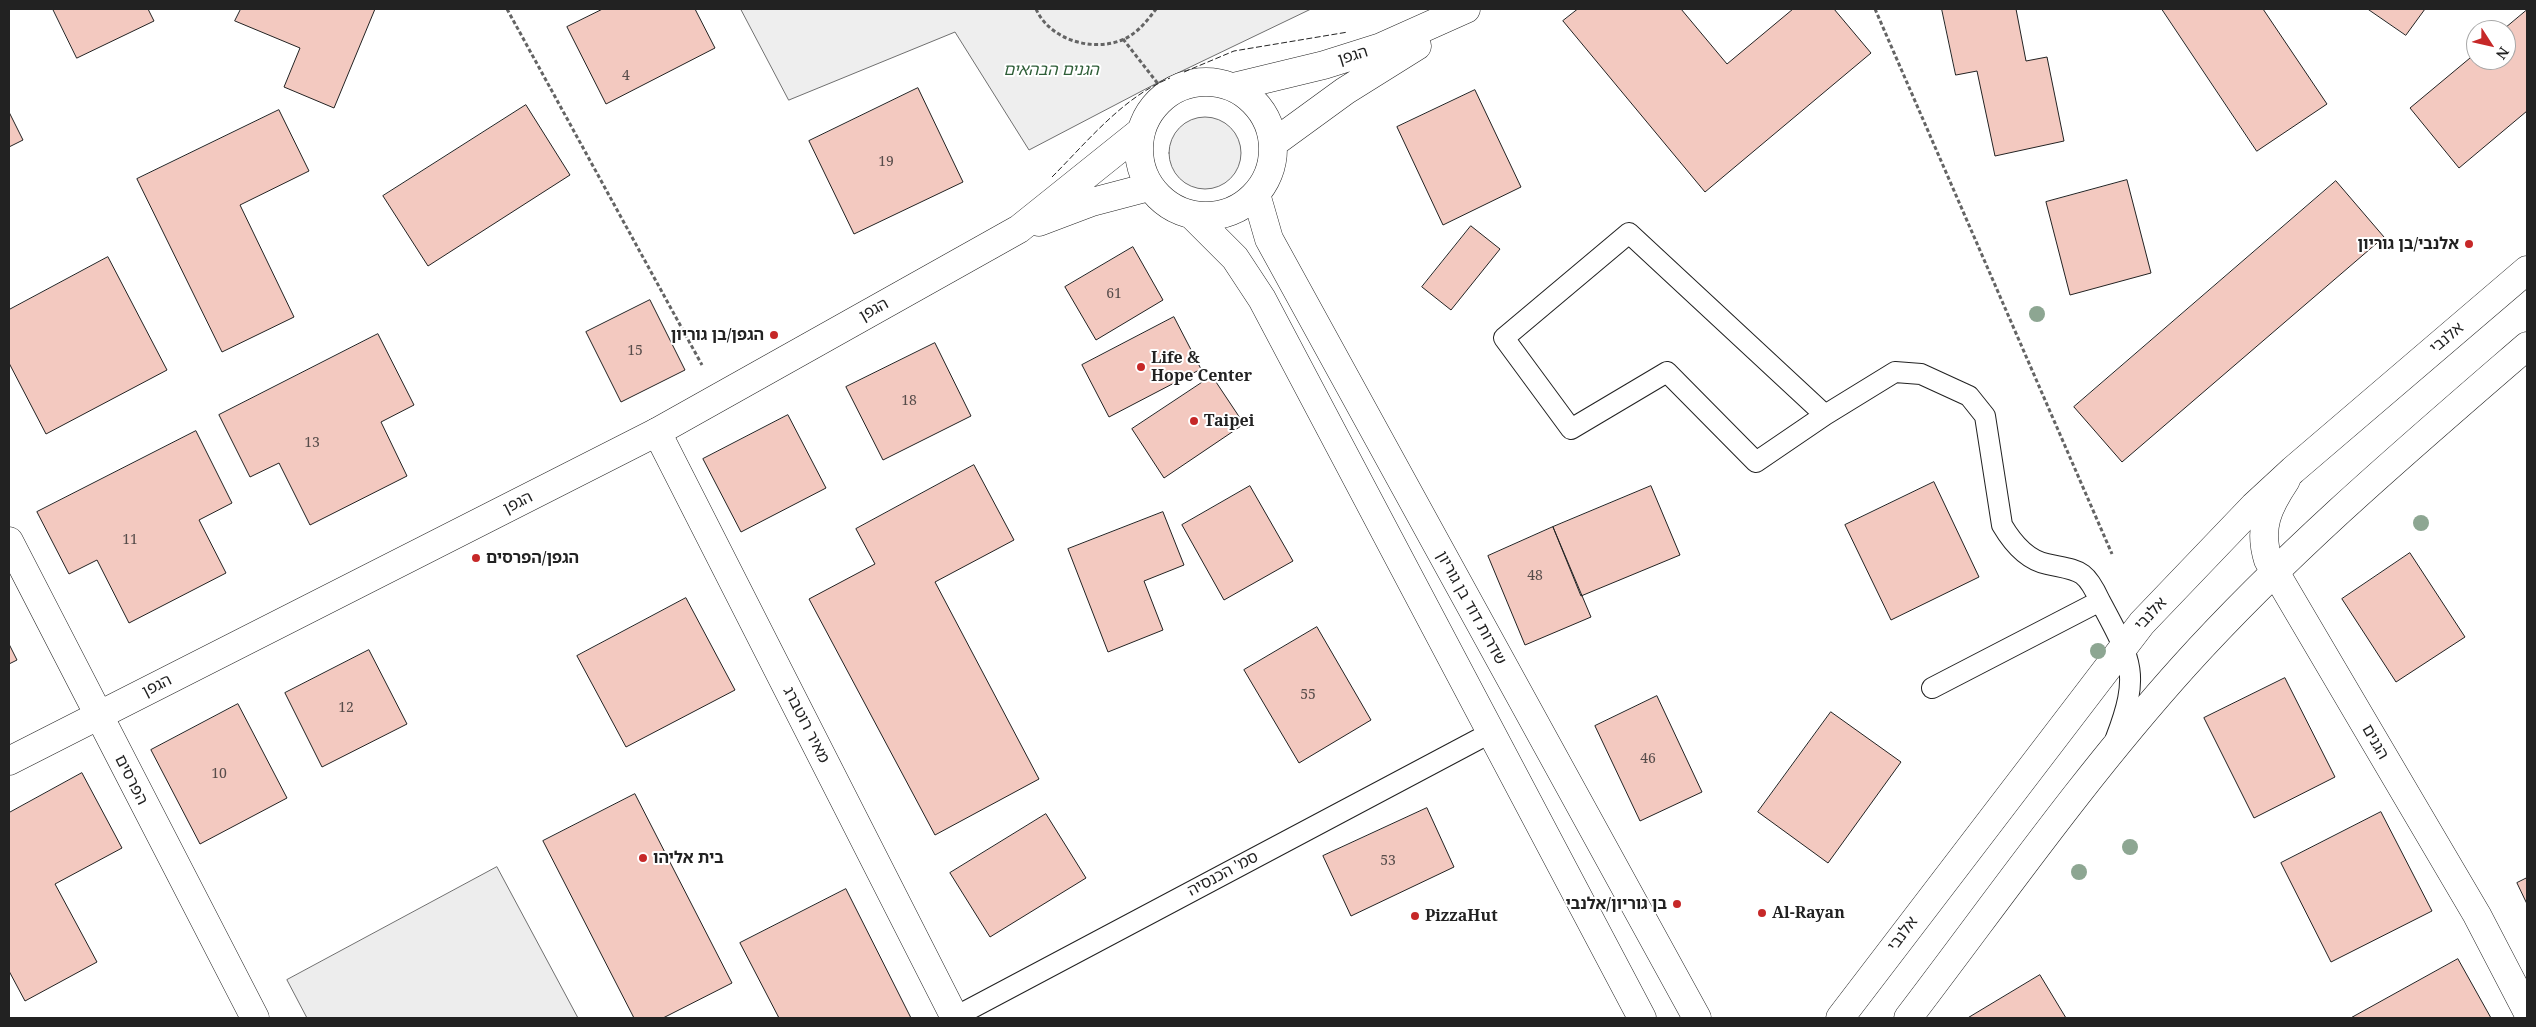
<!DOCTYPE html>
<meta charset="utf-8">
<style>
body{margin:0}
#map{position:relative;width:2536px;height:1027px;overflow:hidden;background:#fff;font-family:"Noto Serif",serif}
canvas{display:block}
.frame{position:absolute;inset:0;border:10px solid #222;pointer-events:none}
.north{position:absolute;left:2466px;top:20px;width:50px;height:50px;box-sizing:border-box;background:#fff;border:1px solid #a7a7a7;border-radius:50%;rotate:125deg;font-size:14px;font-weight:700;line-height:20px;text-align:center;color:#222}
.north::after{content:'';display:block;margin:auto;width:18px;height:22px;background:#c62828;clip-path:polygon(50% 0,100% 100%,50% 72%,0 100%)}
</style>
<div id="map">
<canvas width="2536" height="1027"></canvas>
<div class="frame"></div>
<div class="north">N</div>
</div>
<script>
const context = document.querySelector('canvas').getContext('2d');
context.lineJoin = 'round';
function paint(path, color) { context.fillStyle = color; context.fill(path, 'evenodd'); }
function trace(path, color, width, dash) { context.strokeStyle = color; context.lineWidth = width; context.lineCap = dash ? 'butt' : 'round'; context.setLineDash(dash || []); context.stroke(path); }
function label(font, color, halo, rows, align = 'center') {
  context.font = font + ' "Noto Serif","Noto Sans Hebrew",serif'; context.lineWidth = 4; context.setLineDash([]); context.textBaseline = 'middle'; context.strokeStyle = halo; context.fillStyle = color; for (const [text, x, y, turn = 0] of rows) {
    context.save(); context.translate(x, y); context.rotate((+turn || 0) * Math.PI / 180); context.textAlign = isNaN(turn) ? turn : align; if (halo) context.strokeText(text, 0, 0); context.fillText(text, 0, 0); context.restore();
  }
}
const green = new Path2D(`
 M741,9H1311L1159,82L1029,150L955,32L789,100Z
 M1169 153a36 36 0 1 1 72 0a36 36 0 1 1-72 0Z`);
const parking = new Path2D(`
 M497,867L578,1018H307L287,980Z`);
const building = new Path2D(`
 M53,9H148L154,21L77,58Z
 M241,9H375L334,108L284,87L300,48L235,21Z
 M603,9H695L715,48L606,104L567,27Z
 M1578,9H1681L1727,64L1793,9H1834L1871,53L1705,192L1563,21Z
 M1942,9H2016L2026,61L2047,57L2064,141L1995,156L1977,71L1956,75Z
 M2162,9H2263L2327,104L2257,151Z
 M2368,9H2425L2406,35Z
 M2527,10V111L2459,168L2410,108L2476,53V60H2506V30H2503Z
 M918,88L963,182L854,234L809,141Z
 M1475,90L1521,187L1443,225L1397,127Z
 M526,105L570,175L428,266L383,196Z
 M279,110L309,171L240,205L294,317L222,352L137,179Z
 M9,112L23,140L9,147Z
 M2127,180L2151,273L2070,295L2046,202Z
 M2336,181L2384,237L2122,462L2074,407Z
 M1471,226L1500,249L1451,310L1422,287Z
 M1133,247L1163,300L1096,340L1065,287Z
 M108,257L167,370L46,434L9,363V310Z
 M650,300L685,370L621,402L586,332Z
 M1174,317L1201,369L1109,417L1082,365Z
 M378,334L414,405L381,422L407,476L310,525L279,463L250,477L219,415Z
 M935,343L971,416L883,460L846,387Z
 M1212,376L1244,424L1164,478L1132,429Z
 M788,415L826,488L741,532L703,459Z
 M196,431L232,503L199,520L226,573L129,623L97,560L69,574L37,512Z
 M974,465L1014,540L935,582L1039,779L935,835L809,599L875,564L856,529Z
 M1934,482L1979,577L1891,620L1845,525Z
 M1250,486L1293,561L1224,600L1182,525Z
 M1651,486L1680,555L1581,596L1553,527Z
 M1163,512L1184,565L1144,581L1163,630L1108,652L1068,549Z
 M1553,527L1591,617L1525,645L1488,556Z
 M2410,553L2465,637L2396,682L2342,599Z
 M686,598L735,690L626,747L577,656Z
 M1317,627L1371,720L1299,763L1244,670Z
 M9,644L17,660L9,664Z
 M369,650L407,724L322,767L285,693Z
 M2285,678L2335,777L2254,818L2204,718Z
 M1657,696L1702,792L1640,821L1595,726Z
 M238,704L287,798L200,844L151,750Z
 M1831,712L1901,762L1828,863L1758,812Z
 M82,773L122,848L55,884L97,962L25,1001L9,971V813Z
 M635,794L732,983L663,1018H634L543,841Z
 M1427,808L1454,867L1351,916L1323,856Z
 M2381,812L2432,911L2331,962L2281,863Z
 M1046,814L1086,878L990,937L950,873Z
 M2527,878V904L2517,883Z
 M846,889L911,1018H779L740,943Z
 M2458,959L2491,1018H2351Z
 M2040,975L2066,1018H1968Z`);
const path = new Path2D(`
 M507,9L702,365
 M1036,9C1050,40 1092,52 1122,40C1137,34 1147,21 1156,9
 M1875,9L2112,554
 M1123,39L1166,94`);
const lane = new Path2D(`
 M1825,415L1756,462L1667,372L1571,429L1504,338L1629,233L1825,415L1895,372L1921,374L1969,396L1985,416L2002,525C2012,542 2027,560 2047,564C2079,571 2085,568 2100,601
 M1932,688L2100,601C2131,659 2141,673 2116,738
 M955,1017L1492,732`);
const street = new Path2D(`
 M657,432L955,1018
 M2286,480C2268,507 2258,527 2268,560L2477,915L2527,1011
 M9,541L255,1018`);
const secondary = new Path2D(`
 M1139 149a67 67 0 1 1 134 0a67 67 0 1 1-134 0Z
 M1233,87L1324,65L1381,47L1466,9
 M1275,142L1345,91L1417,46
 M1256,194L1269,239L1697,1018
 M1193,216L1235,258L1262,299L1642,1018
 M1039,222L1092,202L1149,187
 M9,761L657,432L1019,229L1140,132
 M1840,1018L2142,623L2254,506L2293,470L2527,270
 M1908,1018C1998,900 2084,777 2184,666C2289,550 2409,448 2527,346`);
const fence = new Path2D(`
 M1184,72L1234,51L1348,32
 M1052,177C1087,142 1123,97 1170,78`);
const trees = [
 [2037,314],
 [2421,523],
 [2098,651],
 [2130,847],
 [2079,872]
];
const markers = [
 [2469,244,5,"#c62828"],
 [774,335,5,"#c62828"],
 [1141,367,5,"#c62828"],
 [1194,421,5,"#c62828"],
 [476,558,5,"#c62828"],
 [643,858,5,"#c62828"],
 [1677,904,5,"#c62828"],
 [1762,913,5,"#c62828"],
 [1415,916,5,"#c62828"]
];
const numberNames = [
 ["4",626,76],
 ["19",886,162],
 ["61",1114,294],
 ["15",635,351],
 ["18",909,401],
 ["13",312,443],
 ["11",130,540],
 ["48",1535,576],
 ["55",1308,695],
 ["12",346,708],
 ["46",1648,759],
 ["10",219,774],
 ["53",1388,861]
];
const streetNames = [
 ["הגפן",1353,56,-17],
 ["הגפן",874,310,-29],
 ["אלנבי",2447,338,-40],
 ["הגפן",518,503,-27],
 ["שדרות דוד בן גוריון",1471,608,61],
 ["אלנבי",2151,614,-47],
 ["הגפן",157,686,-27],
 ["מאיר רוטברג",806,725,63],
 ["הגנים",2375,742,60],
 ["הפרסים",131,780,63],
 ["סמ' הכנסיה",1223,874,-28],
 ["אלנבי",1903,934,-53]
];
const parkNames = [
 ["הגנים הבהאים",1051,70]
];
const poiNames = [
 ["אלנבי/בן גוריון",2459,244,"right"],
 ["הגפן/בן גוריון",764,335,"right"],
 ["Life &",1151,358],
 ["Hope Center",1151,376],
 ["Taipei",1204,421],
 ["הגפן/הפרסים",486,558],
 ["בית אליהו",653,858],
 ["בן גוריון/אלנבי",1667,904,"right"],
 ["Al-Rayan",1772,913],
 ["PizzaHut",1425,916]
];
paint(green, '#eee');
trace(green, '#6f6f6f', 1);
paint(parking, '#ededed');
trace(parking, '#6f6f6f', 1);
paint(building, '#f3c9c0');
trace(building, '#222', 1);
trace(lane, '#222', 22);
trace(street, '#222', 29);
trace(secondary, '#222', 29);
trace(path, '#646464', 3, [4, 2.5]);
trace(lane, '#fff', 20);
trace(street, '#fff', 28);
trace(secondary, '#fff', 28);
trace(fence, '#222', 1, [6, 2.5]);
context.fillStyle = '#8da692';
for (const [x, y] of trees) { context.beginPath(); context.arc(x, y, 8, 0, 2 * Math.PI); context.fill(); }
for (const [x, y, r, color] of markers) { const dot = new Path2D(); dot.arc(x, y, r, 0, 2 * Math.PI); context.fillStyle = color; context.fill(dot); trace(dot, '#fff', 2); }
label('14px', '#564c4a', null, numberNames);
label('16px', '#222', '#fff', streetNames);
label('italic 16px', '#2f5e38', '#fff', parkNames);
label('bold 16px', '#222', '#fff', poiNames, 'left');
</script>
